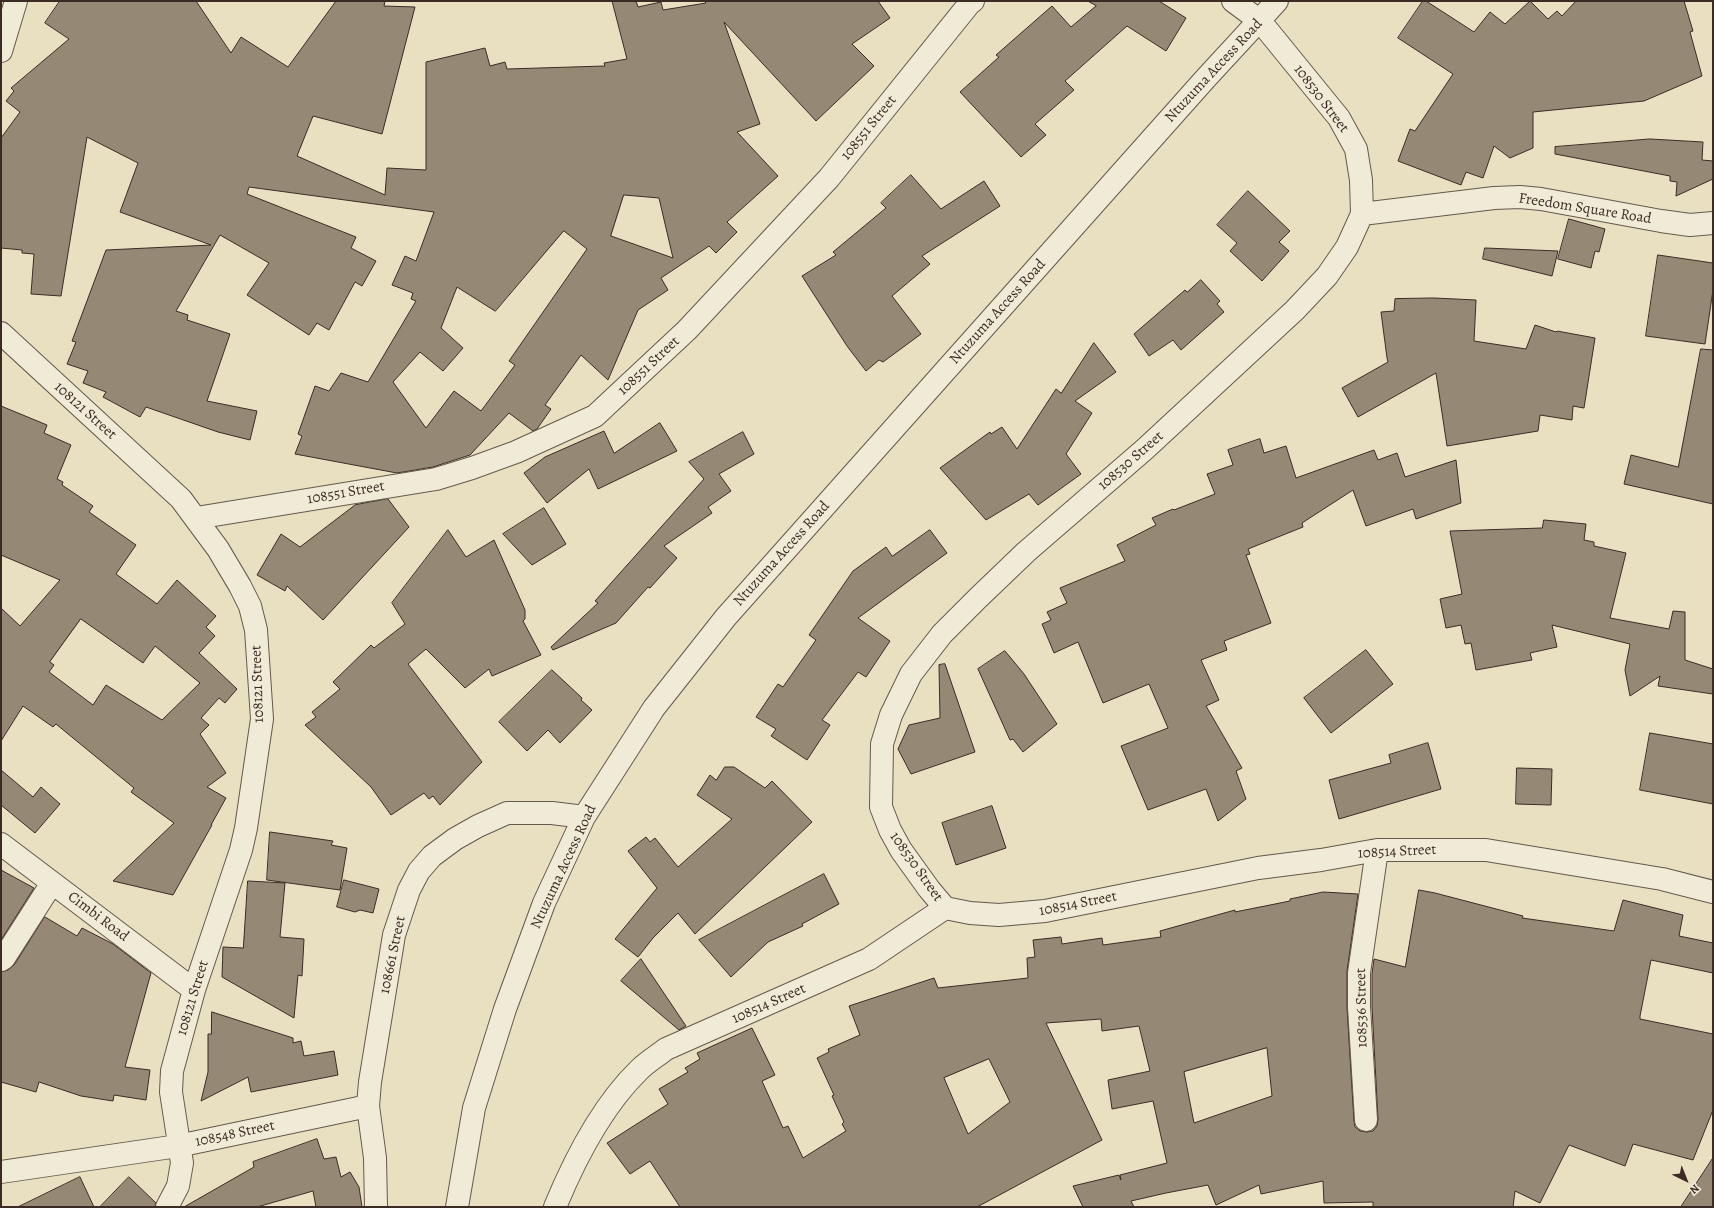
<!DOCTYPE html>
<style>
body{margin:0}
#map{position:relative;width:1714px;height:1208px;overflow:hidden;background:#e8e0c1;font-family:Alegreya,serif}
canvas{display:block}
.frame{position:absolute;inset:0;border:2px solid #3c2b25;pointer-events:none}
.north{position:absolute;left:1666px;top:1160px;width:40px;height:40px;-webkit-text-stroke:3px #f0ebd7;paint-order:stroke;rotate:137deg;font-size:11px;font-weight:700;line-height:16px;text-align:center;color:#3c2b25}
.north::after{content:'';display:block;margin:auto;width:14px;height:18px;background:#3c2b25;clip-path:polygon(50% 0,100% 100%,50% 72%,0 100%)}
</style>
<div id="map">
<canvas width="1714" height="1208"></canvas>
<div class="frame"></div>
<div class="north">N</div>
</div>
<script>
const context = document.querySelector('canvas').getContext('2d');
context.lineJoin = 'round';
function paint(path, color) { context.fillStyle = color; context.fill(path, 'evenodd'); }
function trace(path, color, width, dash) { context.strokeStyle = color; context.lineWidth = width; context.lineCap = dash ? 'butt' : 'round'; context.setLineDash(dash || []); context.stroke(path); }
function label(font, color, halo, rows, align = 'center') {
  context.font = font + ' Alegreya,serif'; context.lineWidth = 3; context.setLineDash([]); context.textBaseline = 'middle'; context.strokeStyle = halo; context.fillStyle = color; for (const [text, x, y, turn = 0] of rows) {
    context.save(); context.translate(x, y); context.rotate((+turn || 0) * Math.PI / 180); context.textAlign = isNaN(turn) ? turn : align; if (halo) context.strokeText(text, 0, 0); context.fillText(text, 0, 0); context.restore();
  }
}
const building = new Path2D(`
 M60,1H196L231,53L241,37L288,67L336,1H385L384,6L415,7L382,134L313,116L297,156L385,195L387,168L426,170V62L485,48L490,66L505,62L507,69L605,66L604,63L627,59L612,1H636L638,7L661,2L663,10L706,3L704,1H878L890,18L852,44L874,66L816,121L724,22L760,124L737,132L778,176L727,222L737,232L716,253L709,246L661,278L668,290L638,310L608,380L581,355L545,405L551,409L537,429L533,431L509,413L470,455L433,467L397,473L295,454L302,436L298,434L315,386L329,391L341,373L368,382L416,301L411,299L413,293L392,285L405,256L416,261L434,212L249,187L247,194L356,237L351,248L376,261L362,286L355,282L329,330L317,323L309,335L247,295L269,263L220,235L176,311L188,315L187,320L230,334L207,401L257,411L250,440L218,432L146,407L140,417L103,397L106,392L83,383L88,371L67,364L76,342L72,341L106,250L211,245L120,212L138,163L87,137L61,296L31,294L34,254L22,253V250L1,248V138L20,112L6,101L14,91L11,88L69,39L45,23ZM624,195L659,198L673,258L611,236ZM564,231L587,249L509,361L515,365L481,411L454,391L426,428L393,382L420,352L443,371L463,348L441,328L457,287L495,311Z
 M1088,1H1159L1186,18L1166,51L1127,26L1065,81L1074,90L1035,124L1046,135L1021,157L960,92L999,57L996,55L1052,6L1071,27L1096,6Z
 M1423,1H1426L1474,32L1490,12L1505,24L1530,1L1548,19L1557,11L1562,16L1576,1H1684L1693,31L1690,32L1702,76L1644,101L1533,112V148L1510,158L1494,146L1483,178L1466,172L1461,185L1398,161L1410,129L1415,131L1453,74L1398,38Z
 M1650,139L1703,142L1702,160L1713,161V179L1676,196L1677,182L1670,181V176L1555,154V147Z
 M911,175L941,209L984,181L1000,206L922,256L930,264L892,296L921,334L883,362L879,360L866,371L847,346L802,276L836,255L833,252L886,208L881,203Z
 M1248,191L1290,231L1279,242L1289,251L1262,281L1230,251L1237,243L1217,225Z
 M1569,219L1605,229L1599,252L1595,251L1591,268L1558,259Z
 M1485,248L1558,251L1552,276L1483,259Z
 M1658,255L1713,263V290L1705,344L1646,336Z
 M1201,280L1220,301L1217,304L1224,312L1181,350L1173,340L1149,356L1134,334L1185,290L1187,292Z
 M1434,298L1476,300L1474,341L1526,349L1535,325L1556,332L1557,331L1595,338L1584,408L1573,406L1572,420L1540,415L1538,431L1447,446L1436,373L1358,417L1342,388L1388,362L1387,358L1381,312L1394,311L1395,299Z
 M1094,343L1116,372L1075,401L1092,413L1066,454L1081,474L1038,505L1029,494L986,520L940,468L990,432L991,434L1002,427L1017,449L1056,389L1061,393Z
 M1701,349L1713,350V504L1624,484L1631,455L1678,467Z
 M1,406L47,425L44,433L71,445L57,479L63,482L62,485L93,506L89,512L136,545L116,574L157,604L177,580L216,616L206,627L215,636L199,653L237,689L225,703L219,698L201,718L209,725L200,734L226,773L207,787L226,798L211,825H212L173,895L113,881L174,823L131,792L134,788L56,724L53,727L23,706L1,741V608L20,626L60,580L1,555ZM81,619L143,663L155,646L200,683L162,720L106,685L93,705L49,672L54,665L50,662Z
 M660,423L677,451L598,489L589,469L547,503L524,473L545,457L604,431L614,453Z
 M743,432L754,454L719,474L731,491L708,507L712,513L664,546L677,558L650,588L648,587L616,623L553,650L551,647L598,603L595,601L704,479L689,462Z
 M1260,439L1264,453L1286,446L1296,478L1374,450L1378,460L1397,453L1405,477L1456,460L1461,503L1416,519L1413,509L1366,526L1353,490L1302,523L1303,527L1248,549L1250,554L1246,555L1271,623L1224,641L1227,650L1201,660L1219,700L1206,706L1242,768L1236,771L1246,799L1218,821L1206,789L1148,810L1121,746L1168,728L1149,684L1103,703L1078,642L1054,653L1042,624L1051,620L1047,612L1067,603L1060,588L1125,561L1117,545L1156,525L1152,518L1173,509L1174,510L1215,494L1207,474L1233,465L1228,450Z
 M388,499L409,527L323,620L287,586L285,591L257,575L281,534L300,547L355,505Z
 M544,508L566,544L532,565L503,534Z
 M1544,520L1586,524L1584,540L1594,542V546L1626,553L1610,618L1669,629L1673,611L1685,612V660L1713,669V694L1658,686L1660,676L1630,696L1625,670L1630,644L1552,625L1557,647L1530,653L1532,660L1476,670L1471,643L1465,644L1461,625L1446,628L1440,599L1462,594L1450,531L1542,528Z
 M448,530L466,557L494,540L525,610V619L523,621L541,655L492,676L489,669L465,688L426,649L408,664L482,762L440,805L433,796L429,799L424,793L391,815L371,787L305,725L316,717L312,712L340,689L333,682L371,645L374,648L405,624L392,603Z
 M930,530L947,553L858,618L890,641L866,677L858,672L822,720L830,725L807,760L771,736L776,729L756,717L778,684L783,687L816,640L809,635L853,571L886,547L892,556Z
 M1366,650L1393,684L1331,733L1304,698Z
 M1005,651L1024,674L1057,724L1023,752L1013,739L1010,740L978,669Z
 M945,664L975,752L911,774L898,749L909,725L940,718L939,665Z
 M552,670L582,698L581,700L592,710L560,743L548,730L527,751L499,722Z
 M1650,733L1713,744V804L1640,790Z
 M1428,743L1441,789L1339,819L1329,780L1391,763L1389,755Z
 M725,767H734L765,788L772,781L812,822L695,934L678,913L653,938L638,957L615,939L657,888L628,851L646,837L650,842L655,838L678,867L732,819L697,795L710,775L716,780Z
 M1517,768L1552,769L1551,805L1516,804Z
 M1,770L33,797L41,787L60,804L35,833L1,805Z
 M992,806L1006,848L956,865L942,823Z
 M270,832L333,841L331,845L347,848L340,890L267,880Z
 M1,870L34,888L1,940Z
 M824,874L839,904L802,924L803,926L768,942L731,977L699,940Z
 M344,880L379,889L373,913L360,910L355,912L337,907Z
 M248,881L285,883L280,937L304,939L302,976L298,975L294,1018L222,977L223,947L243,948Z
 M1419,890L1435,893L1523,916L1522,918L1614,931L1623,900L1683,915L1679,936L1713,943V973L1651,960L1640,1016V1019L1713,1034V1110L1693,1160L1633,1144L1625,1166L1569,1145L1540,1203L1515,1191L1513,1207H1373V1202L1324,1203L1323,1181L1261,1194L1259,1185L1216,1205L1208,1185L1166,1193L1131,1201L1134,1207H1083L1073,1186L1119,1175L1121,1180L1120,1175L1167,1163L1153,1101L1112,1109L1108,1080L1150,1071L1139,1026L1102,1031L1101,1019L1046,1023L1102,1140L977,1207H680L650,1161L630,1174L607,1143L668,1104L659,1089L688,1072L685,1068L700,1059L697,1053L752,1028L775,1075L762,1081L783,1128L788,1126L803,1158L846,1131L842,1124L844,1122L832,1096L834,1095L817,1058L829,1052L828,1049L860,1035L849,1006L934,978L938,988L1028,978L1027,958L1035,957L1033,940L1061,937L1062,944L1102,938L1103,945L1161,937L1160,931L1235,910V912L1290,901V899L1323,892L1358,894L1347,971V1008L1354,1121L1355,1127L1360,1131L1367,1132L1373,1131L1377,1126L1378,1119L1372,1007V974L1374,959L1405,967ZM1267,1048L1272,1096L1194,1123L1184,1072ZM989,1059L1010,1102L968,1134L944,1078Z
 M45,917L77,936L82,928L113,944L151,973L125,1067L150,1070L146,1100L114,1095L113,1101L81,1096L39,1082L36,1092L1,1082V972L8,970L14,965Z
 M641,959L686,1026L679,1030L621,981Z
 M212,1012L293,1038V1043L301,1041L304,1056L334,1051L338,1075L251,1092L248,1077L201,1101L208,1072V1034H211Z
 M317,1139L324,1159L336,1157L341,1177L350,1172L359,1187L362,1207H316L313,1191L257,1207H184L254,1167L253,1162Z
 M1713,1158V1207H1681Z
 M80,1177L94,1207H18Z
 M129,1177L156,1203L155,1207H100Z`);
const minor = new Path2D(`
 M1,51L16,1
 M1362,214L1494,198L1520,197L1541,199L1661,221L1690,225L1713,223
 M1,333L181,499L218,549L240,586L250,606L256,630L262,719L246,828L241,850L194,990L172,1071L171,1092L182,1163L178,1186L167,1207
 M196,518L436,479L472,468L516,452L595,416L687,330L829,178L970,3L973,1
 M1,844L194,990
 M945,908L929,889L901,850L890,830L881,807L882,744L891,715L911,674L942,634L978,598L1026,552L1145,449L1295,310L1327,276L1347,247L1362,214L1361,180L1356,149L1339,118L1260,21L1233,1
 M1,960L4,958L52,883
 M368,1106L370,1082L394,935L409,890L419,871L432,856L455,839L478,826L507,813H552L584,817
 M1366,1120L1359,1007V973L1377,850
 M1,1172L178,1146L368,1106L375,1158L376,1207
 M457,1207L474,1108L505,1009L544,903L584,817L654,708L726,617L1206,78L1277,1
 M555,1207C574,1161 603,1105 639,1070C647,1062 657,1056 666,1049L869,959L945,908L970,913L999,915L1045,911L1258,868L1321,860L1377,850H1486L1662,879L1713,892`);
const streetNames = [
 ["Ntuzuma Access Road",1214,71,-47],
 ["108530 Street",1321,99,53],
 ["108551 Street",869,128,-51],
 ["Freedom Square Road",1585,209,9],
 ["Ntuzuma Access Road",998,312,-48],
 ["108551 Street",649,366,-43],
 ["108121 Street",85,411,42],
 ["108530 Street",1131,461,-41],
 ["108551 Street",346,493,-10],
 ["Ntuzuma Access Road",782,554,-48],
 ["108121 Street",258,684,-92],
 ["108514 Street",1397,852,-3],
 ["Ntuzuma Access Road",564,867,-65],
 ["108530 Street",916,867,55],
 ["108514 Street",1078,904,-11],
 ["Cimbi Road",98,917,37],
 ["108661 Street",393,955,-78],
 ["108121 Street",193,998,-73],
 ["108514 Street",769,1004,-24],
 ["108536 Street",1362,1008,-91],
 ["108548 Street",235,1134,-12]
];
paint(building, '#958976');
trace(building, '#3c2b25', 1);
trace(minor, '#67584c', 24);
trace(minor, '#f0ebd7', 22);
label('15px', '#3c2b25', '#f0ebd7', streetNames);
</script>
